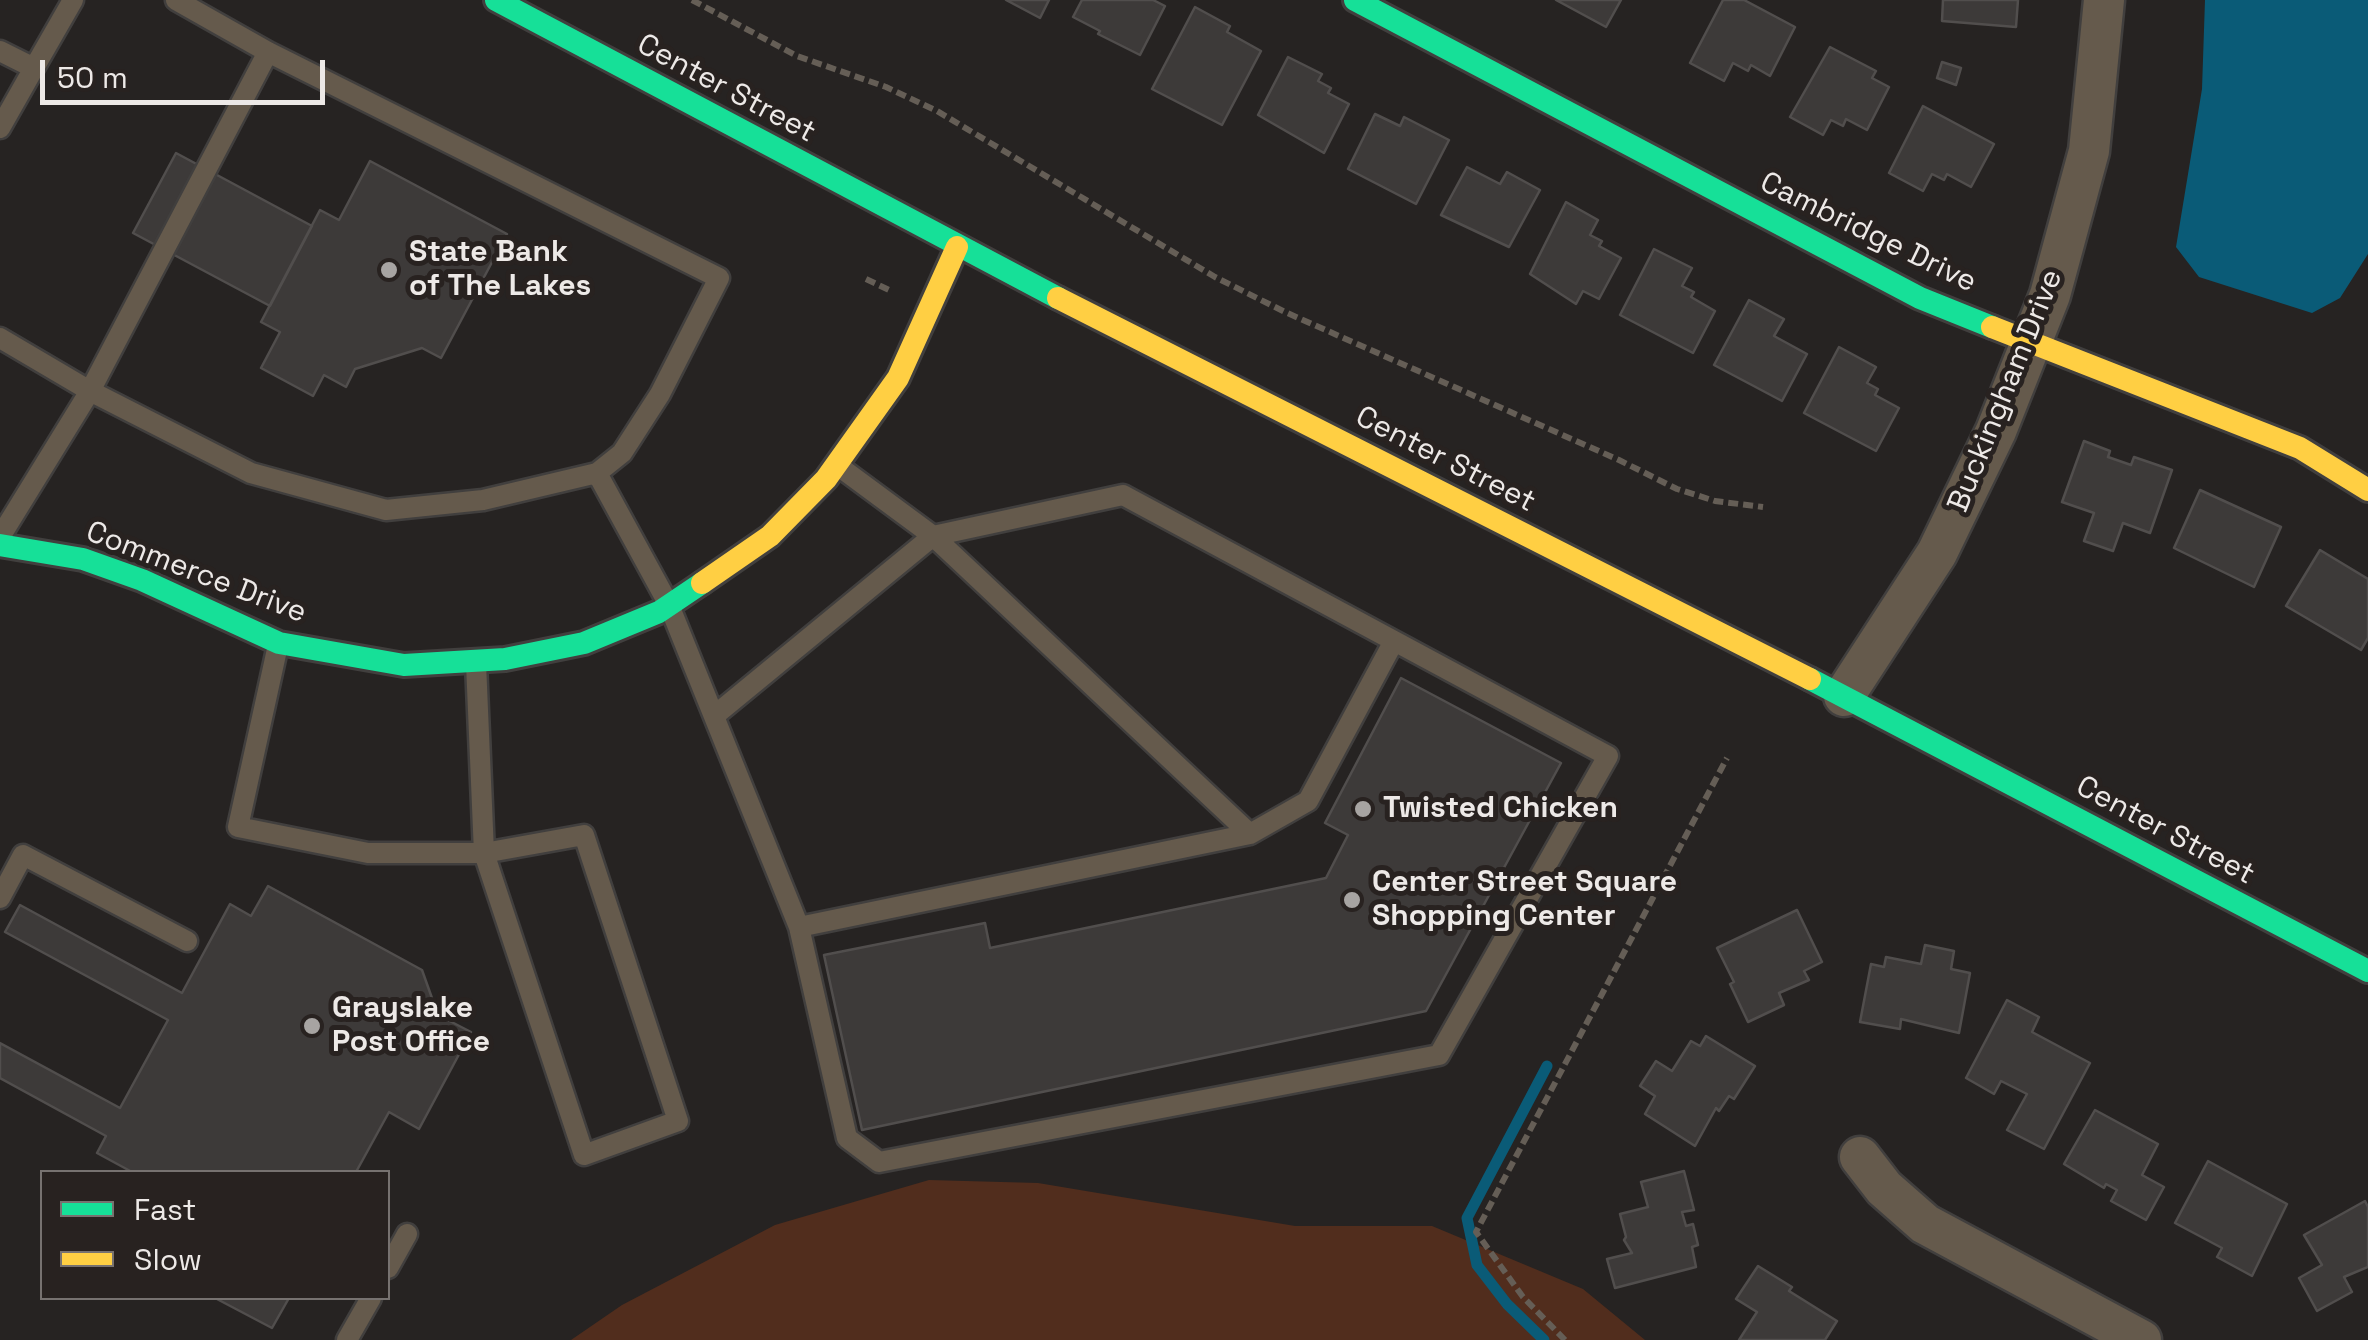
<!DOCTYPE html>
<style>
body{margin:0}
#map{position:relative;width:2368px;height:1340px;overflow:hidden;background:#262322;font-family:"Space Grotesk",sans-serif}
canvas{display:block}
.legend{position:absolute;left:40px;top:1170px;width:350px;height:130px;box-sizing:border-box;background:#282220;border:2px solid #777270;margin:0;padding:12px 18px;list-style:none;font-size:30px;color:#ede9e7}
.legend li{display:flex;align-items:center;gap:20px;height:50px}
.legend b{width:50px;border:2px solid #777270}
.scale{position:absolute;left:40px;top:60px;width:285px;height:45px;box-sizing:border-box;border:5px solid #ede9e7;border-top:0;padding-left:12px;font-size:30px;line-height:35px;white-space:nowrap;color:#ede9e7;-webkit-text-stroke:8px #282220;paint-order:stroke}
</style>
<div id="map">
<canvas width="2368" height="1340"></canvas>
<ul class="legend">
<li><b style="height:12px;background:#16e098"></b>Fast</li>
<li><b style="height:12px;background:#ffcf43"></b>Slow</li>
</ul>
<div class="scale">50 m</div>
</div>
<script>
const context = document.querySelector('canvas').getContext('2d');
context.lineJoin = 'round';
function paint(path, color) { context.fillStyle = color; context.fill(path, 'evenodd'); }
function trace(path, color, width, dash) { context.strokeStyle = color; context.lineWidth = width; context.lineCap = dash ? 'butt' : 'round'; context.setLineDash(dash || []); context.stroke(path); }
function label(font, color, halo, rows, align = 'center') {
  context.font = font + ' "Space Grotesk",sans-serif'; context.lineWidth = 10; context.setLineDash([]); context.textBaseline = 'middle'; context.strokeStyle = halo; context.fillStyle = color; for (const [text, x, y, turn = 0] of rows) {
    context.save(); context.translate(x, y); context.rotate((+turn || 0) * Math.PI / 180); context.textAlign = isNaN(turn) ? turn : align; if (halo) context.strokeText(text, 0, 0); context.fillText(text, 0, 0); context.restore();
  }
}
const green = new Path2D(`
 M929,1180L1038,1183L1295,1226H1432L1583,1289L1645,1340H571L622,1305L775,1225Z`);
const water = new Path2D(`
 M2205,0H2368V254L2340,298L2312,313L2199,277L2176,247L2202,89Z`);
const stream = new Path2D(`
 M1544,1340L1507,1304L1477,1265L1467,1218L1547,1066`);
const building = new Path2D(`
 M1006,0H1049L1040,18Z
 M1082,0H1153L1165,6L1140,55L1098,34L1100,31L1073,17Z
 M1556,0H1621L1606,27Z
 M1723,0H1744L1795,27L1770,76L1751,65L1748,71L1733,63L1724,81L1690,63Z
 M1943,0H2018L2016,27L1942,21Z
 M1195,7L1230,26L1227,32L1261,51L1222,125L1152,89Z
 M1830,47L1876,71L1872,78L1889,87L1867,130L1846,119L1843,126L1831,120L1823,135L1790,117Z
 M1288,57L1322,74L1318,81L1331,88L1328,93L1349,104L1324,153L1258,115Z
 M1942,62L1961,68L1956,85L1937,78Z
 M1923,106L1994,144L1971,187L1947,174L1944,180L1932,174L1923,191L1889,173Z
 M1375,114L1400,126L1404,117L1449,140L1416,204L1348,169Z
 M176,153L312,226L270,306L133,233Z
 M370,161L507,234L441,358L422,348L355,369L346,387L324,375L313,396L261,368L280,332L261,322L320,210L339,220Z
 M1467,167L1500,184L1507,172L1540,190L1509,247L1441,215Z
 M1566,202L1598,220L1590,235L1602,241L1599,246L1621,258L1599,299L1583,291L1576,304L1530,274Z
 M1654,249L1692,268L1682,286L1694,292L1691,297L1715,311L1693,353L1620,315Z
 M1749,300L1784,319L1774,336L1807,354L1782,401L1714,365Z
 M1839,347L1876,367L1867,383L1878,389L1875,395L1899,408L1876,451L1804,413Z
 M2084,441L2110,451L2108,457L2131,465L2134,457L2172,470L2150,533L2123,523L2113,551L2084,541L2094,513L2062,502Z
 M2200,490L2281,527L2254,587L2174,548Z
 M2320,550L2368,579V638L2361,650L2286,606Z
 M1401,678L1561,763L1426,1011L862,1130L824,955L985,923L990,948L1326,878L1348,835L1325,823Z
 M268,886L422,970L438,1015L471,1032L419,1129L389,1112L356,1172H132L97,1153L106,1136L0,1078V1043L120,1108L168,1020L5,932L20,905L182,993L230,904L251,916Z
 M1797,910L1822,962L1804,971L1809,980L1779,993L1784,1005L1748,1022L1730,984L1734,982L1717,948Z
 M1925,945L1954,951L1951,969L1970,973L1959,1033L1901,1019L1900,1029L1860,1022L1871,964L1884,967L1886,957L1921,964Z
 M2007,1000L2039,1017L2032,1032L2090,1063L2044,1149L2007,1130L2027,1094L2001,1081L1994,1094L1966,1078Z
 M1706,1036L1755,1066L1734,1099L1729,1096L1719,1111L1716,1108L1695,1146L1645,1114L1655,1096L1640,1086L1656,1061L1672,1071L1691,1041L1700,1046Z
 M2095,1110L2158,1144L2142,1175L2164,1187L2146,1220L2111,1201L2117,1190L2106,1184L2104,1188L2064,1164Z
 M2208,1161L2287,1204L2252,1276L2217,1257L2222,1248L2175,1223Z
 M1684,1171L1694,1210L1682,1212L1686,1226L1693,1224L1698,1245L1692,1247L1696,1267L1615,1288L1607,1259L1632,1253L1624,1240L1626,1237L1620,1214L1648,1207L1641,1182Z
 M2365,1201L2368,1207V1267L2344,1277L2352,1292L2317,1311L2299,1278L2322,1265L2304,1235Z
 M1758,1266L1792,1287L1789,1291L1837,1321L1825,1340H1739L1757,1312L1736,1299Z
 M215,1298H289L272,1328Z`);
const path = new Path2D(`
 M692,0L797,56L886,87L937,111L1215,277L1285,312L1619,460L1677,489L1715,501L1763,507
 M866,279L889,290
 M1565,1340L1523,1297L1476,1232L1727,758`);
const lane = new Path2D(`
 M176,0L268,52L719,278L660,394L622,453L597,473L483,500L386,510L251,473L90,391L268,52
 M0,51L34,68L0,128
 M34,68L73,0
 M0,338L90,391L0,537
 M597,473L669,605L799,927L847,1138L879,1162L1439,1055L1608,756L1123,495L933,536L837,465
 M278,645L238,827L368,853H484L584,835L678,1121L584,1155L484,853L476,663
 M714,716L933,536L1250,834
 M0,898L23,855L187,941
 M799,927L1250,834L1308,801L1394,641
 M388,1268L407,1234
 M347,1340L371,1298`);
const street = new Path2D(`
 M1844,696L1937,553L1996,431L2050,295L2089,151L2104,0
 M1860,1157L1884,1188L1925,1224L2141,1340`);
const fast = new Path2D(`
 M496,0L1058,298
 M1355,0L1920,298L1992,327
 M0,545L83,559L142,580L279,643L404,665L505,659L584,643L659,612L702,583
 M1810,679L2368,971`);
const slow = new Path2D(`
 M1058,298L1810,679
 M1992,327L2300,448L2368,490
 M702,583L770,536L826,479L898,378L957,247`);
const markers = [
 [389,270,10,"#a7a4a2"],
 [1363,809,10,"#a7a4a2"],
 [1352,900,10,"#a7a4a2"],
 [312,1026,10,"#a7a4a2"]
];
const streetNames = [
 ["Center Street",726,89,28],
 ["Cambridge Drive",1868,233,26],
 ["Buckingham Drive",2006,391,-68],
 ["Center Street",1445,460,27],
 ["Commerce Drive",196,573,21],
 ["Center Street",2165,831,28]
];
const poiNames = [
 ["State Bank",409,253],
 ["of The Lakes",409,287],
 ["Twisted Chicken",1383,809],
 ["Center Street Square",1372,883],
 ["Shopping Center",1372,917],
 ["Grayslake",332,1009],
 ["Post Office",332,1043]
];
paint(green, '#512d1d');
paint(water, '#0a5b77');
trace(stream, '#0a5b77', 11);
paint(building, '#3d3a39');
trace(building, '#514e4d', 2.5);
trace(lane, '#413f3e', 25);
trace(street, '#413f3e', 45);
trace(fast, '#413f3e', 28);
trace(slow, '#413f3e', 28);
trace(path, '#655e56', 6, [10, 5]);
trace(lane, '#655a4c', 20);
trace(street, '#655a4c', 40);
trace(fast, '#16e098', 22);
trace(slow, '#ffcf43', 22);
for (const [x, y, r, color] of markers) { const dot = new Path2D(); dot.arc(x, y, r, 0, 2 * Math.PI); context.fillStyle = color; context.fill(dot); trace(dot, '#282220', 4); }
label('30px', '#ede9e7', '#282220', streetNames);
label('bold 30px', '#ede9e7', '#282220', poiNames, 'left');
</script>
